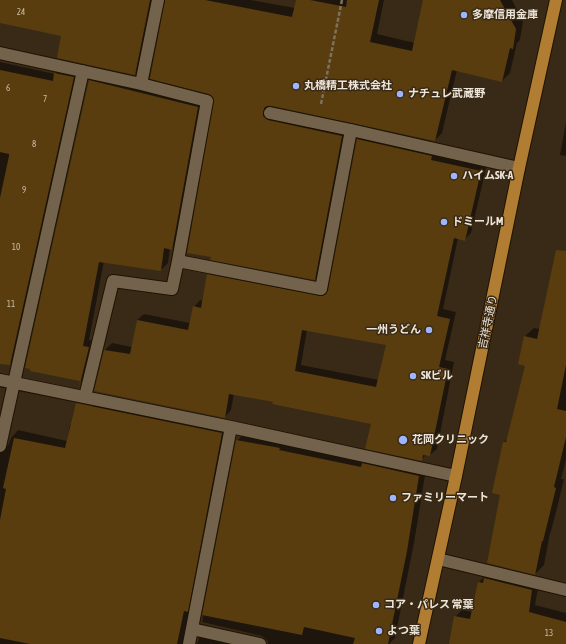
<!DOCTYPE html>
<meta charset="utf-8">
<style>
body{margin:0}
canvas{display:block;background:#382a16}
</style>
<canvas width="566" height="644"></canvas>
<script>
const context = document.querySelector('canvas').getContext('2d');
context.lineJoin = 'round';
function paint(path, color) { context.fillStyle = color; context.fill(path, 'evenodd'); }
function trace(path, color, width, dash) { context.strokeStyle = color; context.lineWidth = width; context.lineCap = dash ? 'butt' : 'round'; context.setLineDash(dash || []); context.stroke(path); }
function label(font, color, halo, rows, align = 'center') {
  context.font = font + ' "Asap Condensed","Noto Sans JP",sans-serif'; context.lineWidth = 3; context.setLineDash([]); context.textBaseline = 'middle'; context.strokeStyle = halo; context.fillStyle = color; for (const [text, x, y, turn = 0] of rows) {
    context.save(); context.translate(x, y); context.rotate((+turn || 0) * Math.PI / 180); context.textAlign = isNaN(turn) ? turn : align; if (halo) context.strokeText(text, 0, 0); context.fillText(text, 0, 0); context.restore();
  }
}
const shadow = new Path2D(`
 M0,0H156L143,66L135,74L63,35L0,22Z
 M172,0H251L295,8L297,0H384L377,34L415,43L424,0H512L523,21L520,40L517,43L510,73L502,81L457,70L442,133L435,140L271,104L270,108L349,128L322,271L315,279L215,99Z
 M0,62L55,74L62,66L80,70L17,357L10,364L0,363Z
 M96,74L205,100L179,242L172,249L170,248L168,263L161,270L104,261L89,340L95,341L87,376L80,383L81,380L31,370L90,81Z
 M566,122V156L560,155Z
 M364,133L487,164L471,233L464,240L458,238L443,309L456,312L445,360L454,362L437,449L430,455L427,454L421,460L372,423L234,394L231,410L225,417L96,391L105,350L112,343L132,347L137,320L144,314L190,323L194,307L200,300L203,301L208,275L215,268L327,290L330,289L358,140ZM307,330L387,344L379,380L301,365Z
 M566,269V460L561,479H564L556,512L551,531L550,533L544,565L535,574L501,494L504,442L507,439L526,365L525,336L534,328L540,329Z
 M100,400L229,426L194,644H0V441L2,444L8,446L11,438L18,430L67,441L70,425Z
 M244,433L426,469L414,543L395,638L389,644H268V641L262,636L202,622L237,441Z
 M486,575L539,583L535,605L566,613V644H450L455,617L462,610L473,612L479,582Z
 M206,631L264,644H197L199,638Z`);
const building = new Path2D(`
 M0,0H150L135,75L57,58L61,36L0,23Z
 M165,0H205L292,17L296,0H310L346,7L347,0H379L370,42L412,51L423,0H500L516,29L513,49L510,48L502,82L452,70L435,141L272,106H267L264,108L263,116L268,120L342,136L315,280L210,260L211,257L187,253L214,99L209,94L150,79Z
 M0,70L53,81L54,73L74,77L10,365L0,364V198L9,156V154L0,152Z
 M89,80L198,107L172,250L164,248L161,271L99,262L83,346L89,347L79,388L80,381L30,371V369L25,368Z
 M357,139L432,156L431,160L481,171L465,241L454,238L437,316L450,319L439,367L448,369L430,456L423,455L422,461L365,449L371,424L272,404L273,402L229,394L225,418L94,391L104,350L130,354L137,320L188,330L193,306L201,308L207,274L320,296L326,294L328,290ZM302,330L386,345L376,387L295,371Z
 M556,250L566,251V365L557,409L566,411V437L554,487L556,488L543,541H542L535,575L487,563L500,495L492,493L503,442H506L525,366L518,364L524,336L537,339Z
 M76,403L222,433L188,612L184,611L177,644H30L0,638V520L6,489L3,488L14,438L65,448Z
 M236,440L280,448L279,450L361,467L362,463L419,476L407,551L388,644H353L355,638L304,627L302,635L202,615Z
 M484,578L532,590L529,612L566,622V644H449L454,616L470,619L478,582L483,583Z`);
const path = new Path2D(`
 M321,104L342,0`);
const minor = new Path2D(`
 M0,53L141,84L207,101L178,261L321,289L351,130
 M141,84L158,0
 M270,113L351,130L519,168
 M0,380L231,427L456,476
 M85,397L113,281L172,289L178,261
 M0,446L83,71
 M438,559L566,590
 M192,629L260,644
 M189,644L231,427`);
const major = new Path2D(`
 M419,644L456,476L519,168L556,0`);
const markers = [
 [464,15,4,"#9eb4fd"],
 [296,86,4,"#9eb4fd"],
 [400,94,4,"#9eb4fd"],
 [454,176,4,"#9eb4fd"],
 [444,222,4,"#9eb4fd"],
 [429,330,4,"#9eb4fd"],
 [413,376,4,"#9eb4fd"],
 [403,440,5,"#9eb4fd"],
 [393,498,4,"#9eb4fd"],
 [376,605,4,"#9eb4fd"],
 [379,631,4,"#9eb4fd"]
];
const numberNames = [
 ["24",21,12],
 ["6",8,88],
 ["7",45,99],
 ["8",34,144],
 ["9",24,190],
 ["10",16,247],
 ["11",11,304],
 ["13",549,633]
];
const poiNames = [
 ["多摩信用金庫",472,15],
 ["丸橋精工株式会社",304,86],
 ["ナチュレ武蔵野",408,94],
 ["ハイムSK-A",462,176],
 ["ドミールM",452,222],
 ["一州うどん",421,330,"right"],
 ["SKビル",421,376],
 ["花岡クリニック",412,440],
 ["ファミリーマート",401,498],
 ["コア・パレス 常葉",384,605],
 ["よつ葉",387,631]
];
const streetNames = [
 ["吉祥寺通り",488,322,-78]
];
paint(shadow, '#0007');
paint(building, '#593d0f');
trace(minor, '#1f1201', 14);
trace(major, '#1f1201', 14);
trace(path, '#7d7160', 2.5, [4, 2]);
trace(minor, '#73634d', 12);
trace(major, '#b17d32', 12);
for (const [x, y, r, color] of markers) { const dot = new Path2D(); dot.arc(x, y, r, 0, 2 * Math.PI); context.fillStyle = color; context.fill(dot); trace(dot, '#382a16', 1.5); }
label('9px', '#c9bba6', null, numberNames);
label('bold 11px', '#eee5d9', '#382a16', poiNames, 'left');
label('11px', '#eee5d9', '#382a16', streetNames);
</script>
